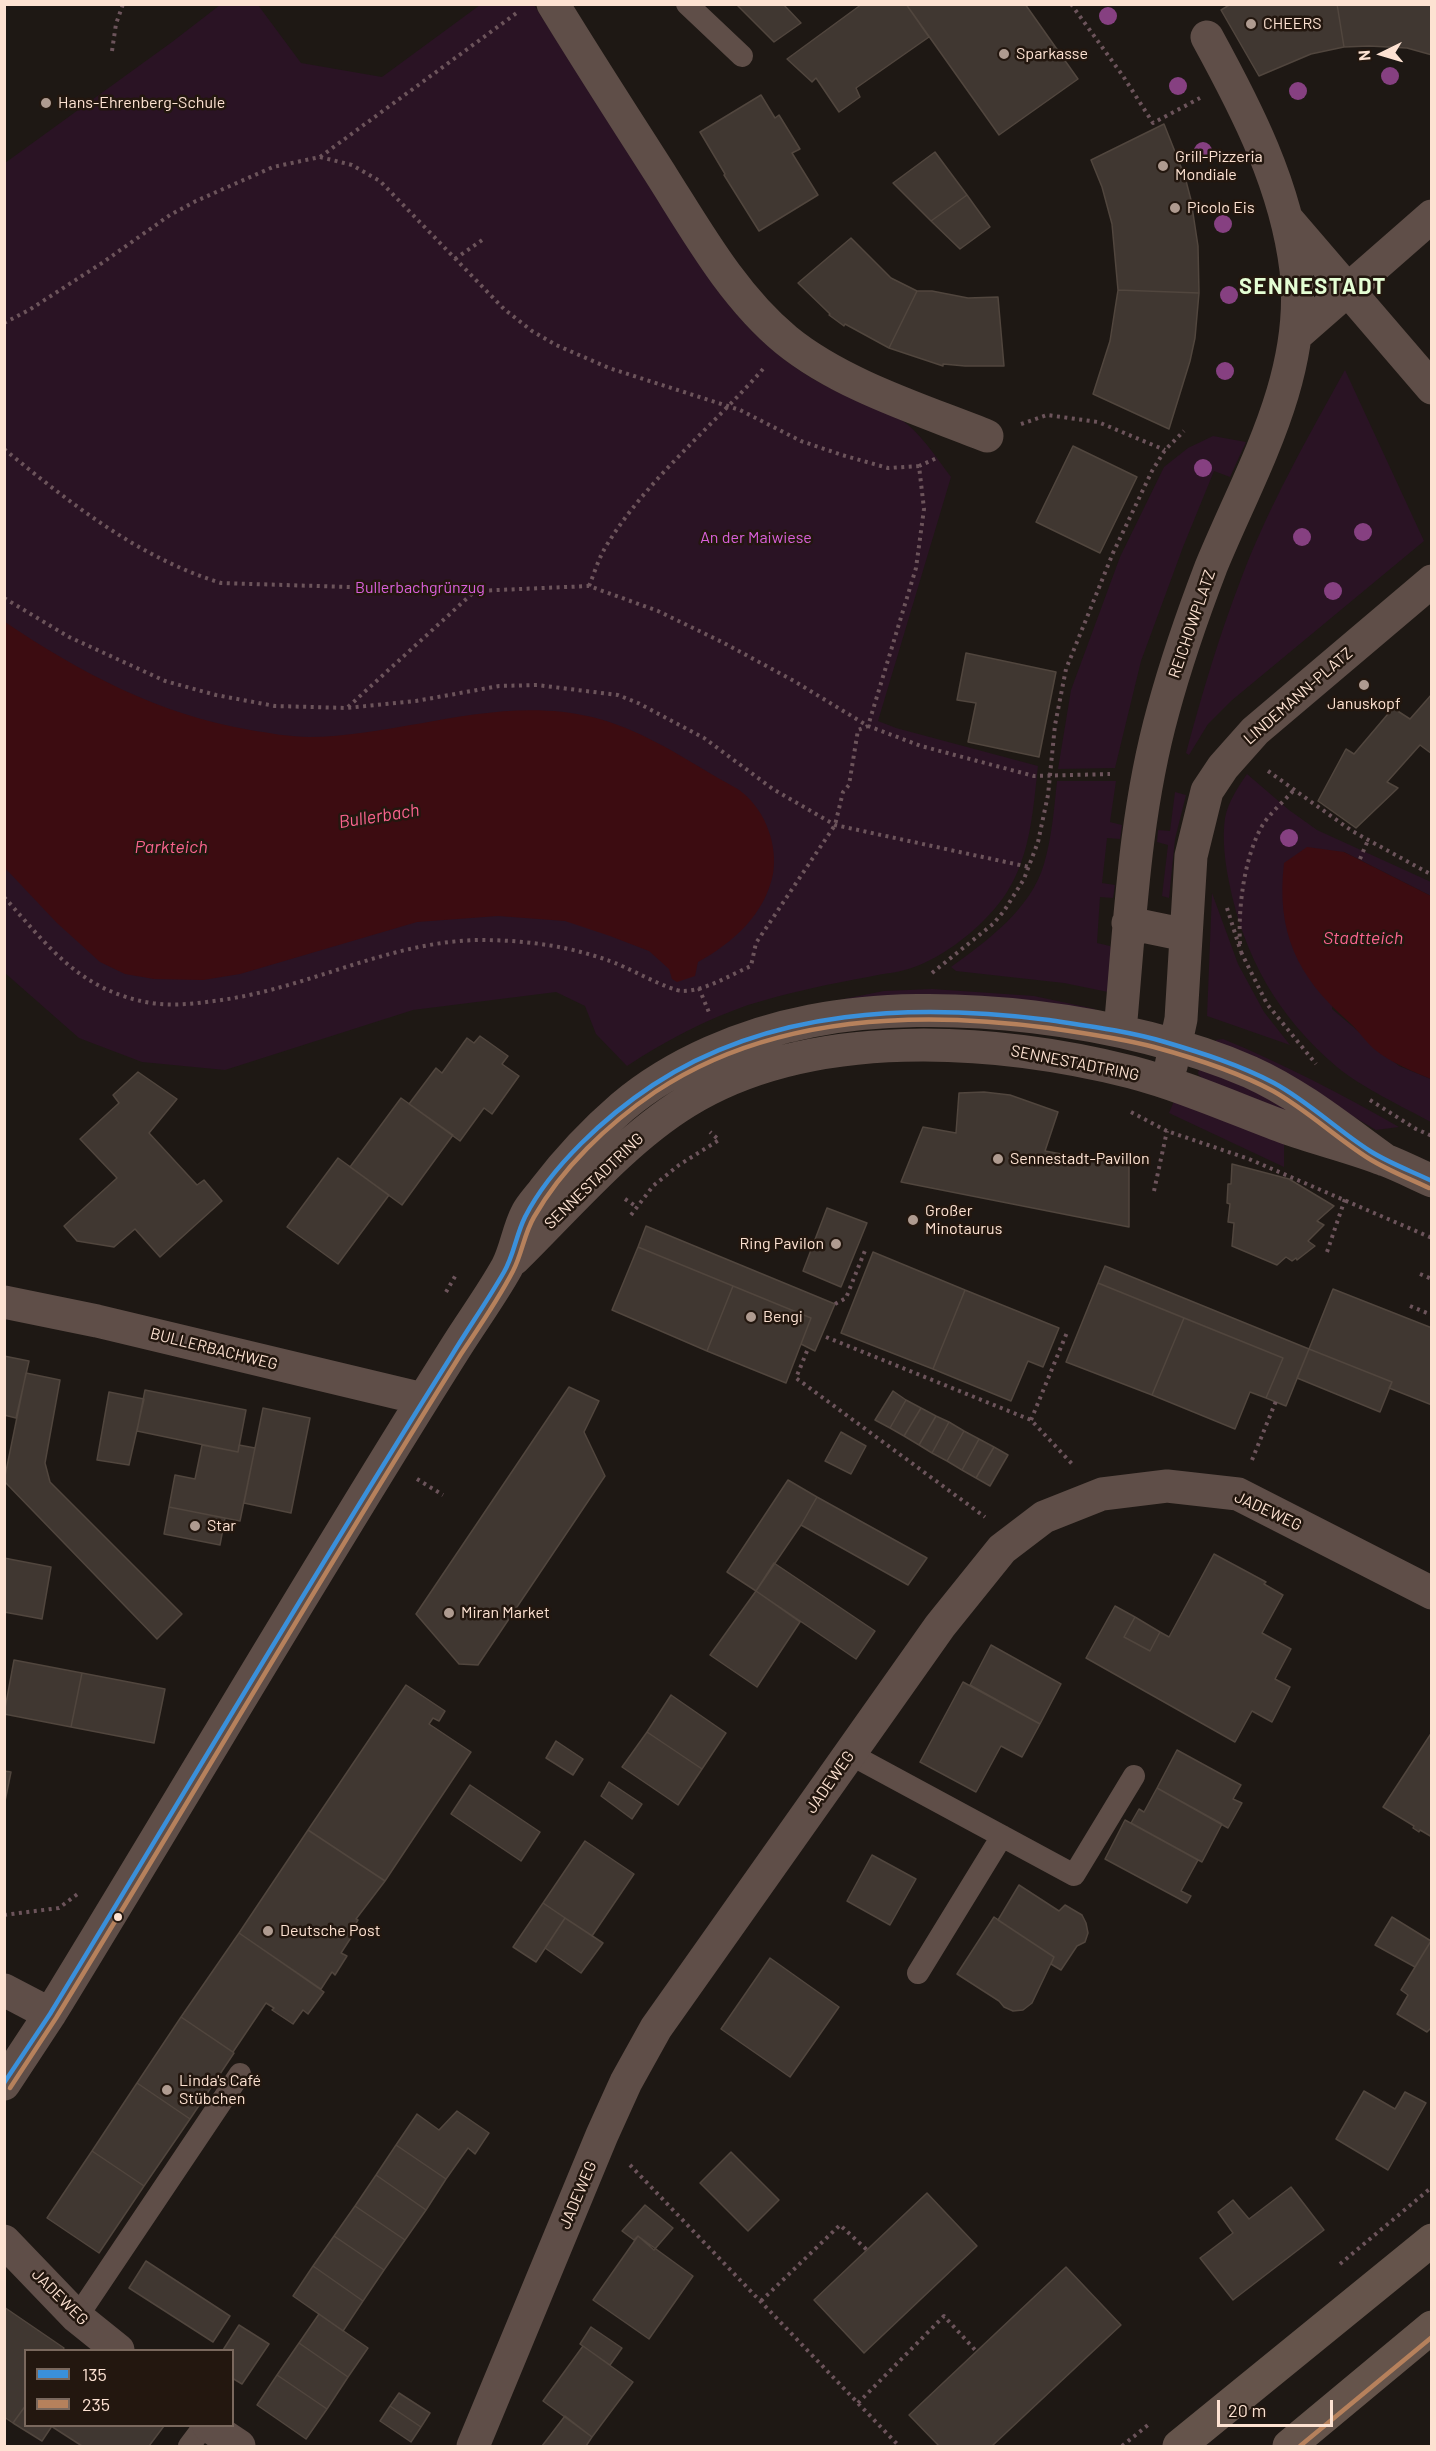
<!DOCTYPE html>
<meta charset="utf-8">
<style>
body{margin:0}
#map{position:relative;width:1436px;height:2451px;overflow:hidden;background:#1e1814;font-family:Barlow,sans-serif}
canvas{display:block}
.frame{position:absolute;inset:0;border:6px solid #fde2d2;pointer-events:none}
.legend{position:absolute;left:24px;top:2349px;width:210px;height:78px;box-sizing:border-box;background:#23170f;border:2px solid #7a685d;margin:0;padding:8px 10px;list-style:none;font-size:18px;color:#fde2d2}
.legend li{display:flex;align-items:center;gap:12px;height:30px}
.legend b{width:30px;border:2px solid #7a685d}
.north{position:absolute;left:1352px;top:24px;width:60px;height:60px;-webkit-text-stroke:4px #23170f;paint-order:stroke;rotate:265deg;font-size:16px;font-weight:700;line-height:24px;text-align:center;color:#fde2d2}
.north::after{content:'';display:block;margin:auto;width:21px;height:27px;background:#fde2d2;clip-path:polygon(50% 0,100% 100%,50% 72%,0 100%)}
.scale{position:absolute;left:1217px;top:2400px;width:116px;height:27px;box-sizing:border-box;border:3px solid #fde2d2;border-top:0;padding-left:8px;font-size:18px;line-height:21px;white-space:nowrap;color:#fde2d2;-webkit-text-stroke:4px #23170f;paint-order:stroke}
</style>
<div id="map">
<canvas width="1436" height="2451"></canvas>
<div class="frame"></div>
<ul class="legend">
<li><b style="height:8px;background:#3a90db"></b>135</li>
<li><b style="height:8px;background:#b6815c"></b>235</li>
</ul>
<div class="north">N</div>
<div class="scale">20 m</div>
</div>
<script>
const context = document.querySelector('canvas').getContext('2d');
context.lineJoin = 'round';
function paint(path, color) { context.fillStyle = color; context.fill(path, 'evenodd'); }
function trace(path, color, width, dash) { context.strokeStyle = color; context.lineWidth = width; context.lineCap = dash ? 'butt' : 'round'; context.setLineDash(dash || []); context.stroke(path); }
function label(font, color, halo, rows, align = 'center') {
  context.font = font + ' Barlow,sans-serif'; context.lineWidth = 5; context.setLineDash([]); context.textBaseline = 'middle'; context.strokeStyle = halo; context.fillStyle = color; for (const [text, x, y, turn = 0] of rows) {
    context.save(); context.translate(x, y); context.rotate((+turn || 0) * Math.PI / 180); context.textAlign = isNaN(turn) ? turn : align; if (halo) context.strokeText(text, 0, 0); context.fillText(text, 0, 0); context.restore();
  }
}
const green = new Path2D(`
 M220,5H258L301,63L382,77L480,5H534L716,288C749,333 789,370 841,393C859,402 883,407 899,418C921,433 935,456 951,477L878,721L896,728L1038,766C1033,809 1031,854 1007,892C988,922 949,954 917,966C901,973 884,973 868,977C828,984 787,993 748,1005C705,1020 665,1041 627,1066L596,1034L585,1006L556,992L413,1010L225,1070L142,1062L79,1038L5,973V163L172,42Z
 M1345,370L1424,541L1231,701L1208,724L1189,755L1186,753C1202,694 1219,636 1241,579C1268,507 1308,437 1345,370Z
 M1213,436L1246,442L1230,477L1214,471L1183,547L1141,661L1115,768L1058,769L1071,690L1120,557L1164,467L1188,448Z
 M1247,774L1289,810L1317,830L1431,882V896L1344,852L1332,1009L1399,1066L1431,1079V1122C1403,1107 1361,1087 1337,1067C1278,1017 1244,957 1229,882C1225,862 1222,839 1225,818C1228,802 1238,787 1247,774Z
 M1057,781H1116L1110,822L1122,825L1120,839L1107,838L1102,883L1115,885L1113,898L1100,897L1097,943L1110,946L1112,949L1108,992L1064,983L956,971L951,967C987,941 1031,909 1044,864C1052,837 1054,809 1057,781Z
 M1175,792L1186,795L1175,839L1169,898L1162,896L1168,845L1157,842L1158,830L1170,831Z
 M1212,893L1238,964L1264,1012L1290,1045L1207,1016Z
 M932,989L1034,996L1095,1009L1096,1015L840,1005L839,1000L884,991Z
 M1223,1039C1284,1064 1341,1094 1399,1127L1376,1130L1315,1094L1216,1047V1040Z
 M1199,1068L1264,1090L1304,1121L1206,1082L1198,1074Z
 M1174,1101L1284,1139V1167L1169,1113Z`);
const water = new Path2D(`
 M5,622C79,672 160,715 250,730C269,733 290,737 309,737C403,736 498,694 592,717C637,728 678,754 718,778C726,783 736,787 743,793C766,812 778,846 773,874C765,914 733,943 698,962L695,976L677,982L672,979L669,969L649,951L610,936L565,921L498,916L417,922L240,974L203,980L154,979L125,974L100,962L57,923L5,868Z
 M1307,847L1344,852L1431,896V1079C1412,1071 1391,1063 1374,1049C1365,1041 1358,1030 1349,1022C1297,977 1276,932 1284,863Z`);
const building = new Path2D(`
 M736,4H783L801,23L774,42Z
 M862,4H906L929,37L856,88L860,97L839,112L816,78L812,82L787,59Z
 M906,4H1025L1078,79L999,135Z
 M1231,4H1337L1344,47L1311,54L1259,76L1221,10Z
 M1337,4H1432V55L1407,48L1369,46L1344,47Z
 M761,95L775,118L779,115L800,149L792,153L818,195L759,231L724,175L725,174L700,132Z
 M1164,124L1185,177L1191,200L1198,246L1199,293L1118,290L1112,224L1102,187L1091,160Z
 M935,152L967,195L931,221L893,183Z
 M967,195L990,227L960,249L931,221Z
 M851,238L891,278L917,291L889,348L845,324L844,326L829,315L830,314L798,283Z
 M1118,290L1199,293L1195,338L1190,361L1169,429L1093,394L1110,341Z
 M917,291H932L968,298L998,297L1004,366H965L943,364V366L889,348Z
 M1073,446L1137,477L1100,553L1036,522Z
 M966,653L1056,672L1039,757L968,742L976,703L957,700Z
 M1432,694V754L1420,745L1387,782L1398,788L1356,828L1318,801L1346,749L1354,754L1393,708L1410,719Z
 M480,1036L508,1056L502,1064L519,1076L492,1114L484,1108L460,1141L409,1104L436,1068L442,1073L467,1038L474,1043Z
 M138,1072L177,1099L149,1133L197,1185L204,1180L222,1201L160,1257L135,1229L114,1247L77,1241L64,1226L117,1178L80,1139L119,1103L113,1095Z
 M984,1092L1010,1095L1058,1112L1045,1151L1129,1166V1227L901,1182L923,1127L956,1133L959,1093Z
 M401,1098L453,1135L402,1205L350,1167Z
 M338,1158L389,1195L338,1264L287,1227Z
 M1232,1164L1289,1179L1334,1206L1317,1221L1324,1225L1308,1241L1315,1246L1297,1260L1296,1258L1292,1261L1286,1257L1277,1265L1232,1246L1234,1223L1228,1222L1230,1204L1227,1203L1228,1184H1231Z
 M827,1208L867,1223L841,1287L803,1271Z
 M646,1226L835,1304L815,1351L801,1344L811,1318L638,1247Z
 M638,1247L733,1286L707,1351L612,1310Z
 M873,1252L965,1290L933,1369L841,1333Z
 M1105,1266L1309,1349L1286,1406L1266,1398L1283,1358L1098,1283Z
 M1098,1283L1184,1318L1152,1395L1066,1362Z
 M733,1286L811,1318L786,1383L707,1351Z
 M1333,1289L1432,1328V1405L1389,1388L1392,1382L1309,1349Z
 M965,1290L1059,1328L1043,1367L1028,1361L1011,1401L933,1369Z
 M1184,1318L1283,1358L1266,1398L1250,1392L1235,1429L1152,1395Z
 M1309,1349L1392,1382L1380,1412L1297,1378Z
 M4,1356L29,1361L16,1418L4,1415Z
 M26,1373L60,1380L45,1463L50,1482L182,1614L157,1639L4,1481Z
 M569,1387L599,1401L584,1432L605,1476L478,1665L459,1664L416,1614Z
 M145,1390L246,1410L238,1452L137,1431Z
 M893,1391L906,1400L890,1428L875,1420Z
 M109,1392L144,1399L129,1465L97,1460Z
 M906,1400L921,1408L904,1436L890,1428Z
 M263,1408L310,1418L291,1513L244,1503Z
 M921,1408L936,1416L919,1445L904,1436Z
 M936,1416L949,1422L932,1453L919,1445Z
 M949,1422L964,1431L947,1461L932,1453Z
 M964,1431L979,1439L962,1470L947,1461Z
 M841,1432L866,1446L851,1474L825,1461Z
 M979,1439L994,1447L976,1478L962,1470Z
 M202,1445L238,1452L239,1445L255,1448L240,1521L169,1507L175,1475L195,1479Z
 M994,1447L1008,1455L990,1486L976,1478Z
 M788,1480L817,1497L801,1525L756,1591L727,1572Z
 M817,1497L927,1558L908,1585L801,1525Z
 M169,1507L225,1518L220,1545L164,1534Z
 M1214,1554L1266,1582L1264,1584L1283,1595L1262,1633L1291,1649L1275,1679L1290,1687L1272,1722L1252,1711L1235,1742L1086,1658L1115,1606L1135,1617L1124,1637L1150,1651L1160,1632L1169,1637Z
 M4,1558L51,1567L42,1619L4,1612Z
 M774,1563L875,1631L856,1659L756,1591Z
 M756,1591L800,1622L757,1687L710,1655Z
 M1135,1617L1160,1632L1150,1651L1124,1637Z
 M991,1645L1061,1684L1040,1724L970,1685Z
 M14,1660L82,1673L71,1727L4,1714Z
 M82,1673L165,1689L154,1743L71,1727Z
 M963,1682L1040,1724L1022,1757L1001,1746L976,1792L920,1762Z
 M406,1685L445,1711L439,1721L433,1718L429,1724L471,1752L385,1881L308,1830Z
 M671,1695L726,1733L702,1769L647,1732Z
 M647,1732L702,1769L678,1805L622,1767Z
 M1432,1732V1837L1420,1830L1419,1832L1413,1828L1414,1826L1383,1807Z
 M556,1741L583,1759L573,1775L546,1758Z
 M1177,1750L1241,1785L1233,1799L1242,1803L1228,1828L1157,1788Z
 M4,1771L11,1772L4,1806Z
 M609,1782L642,1804L632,1819L601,1796Z
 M470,1785L540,1832L521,1861L451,1814Z
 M1157,1788L1222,1824L1202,1862L1131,1823L1139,1809L1144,1812Z
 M1125,1820L1198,1860L1181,1891L1191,1896L1187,1903L1105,1859Z
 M308,1830L385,1881L356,1919L358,1920L349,1934L352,1936L341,1953L347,1956L335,1975L332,1972L321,1989L239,1933Z
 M585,1841L634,1874L592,1936L543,1903Z
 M872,1855L916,1879L890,1925L847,1901Z
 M1019,1885L1059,1911L1065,1905L1082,1915L1086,1923L1088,1933L1085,1942L1077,1946L1061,1970L1051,1964L1054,1957L998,1920Z
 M543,1903L565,1918L536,1962L513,1947Z
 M994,1917L1054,1957L1032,2003L1023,2010L1013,2011L1004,2007L999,2001L957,1974Z
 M1392,1917L1431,1941L1415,1967L1375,1945Z
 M565,1918L603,1943L581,1973L545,1948Z
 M239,1933L324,1992L308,2014L303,2010L293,2024L272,2010L274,2008L266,2003L233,2052L181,2017Z
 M1431,1941L1432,2027L1427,2032L1397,2014L1408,1995L1401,1990Z
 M770,1958L839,2007L790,2077L721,2029Z
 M181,2017L234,2053L190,2119L137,2083Z
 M137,2083L190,2119L144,2186L92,2151Z
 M1364,2091L1395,2109L1405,2092L1426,2103L1388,2170L1336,2139Z
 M457,2111L489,2133L475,2154L468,2148L446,2179L396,2145L417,2114L439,2130Z
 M396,2145L446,2179L426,2210L376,2175Z
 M92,2151L144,2186L99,2253L47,2218Z
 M731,2152L779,2200L748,2231L700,2183Z
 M376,2175L426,2210L405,2240L355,2206Z
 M1291,2187L1324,2230L1233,2300L1200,2258L1233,2233L1218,2212L1233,2200L1249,2219Z
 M927,2193L977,2246L864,2353L814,2300Z
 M645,2205L673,2228L654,2250L638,2236L634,2240L622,2231Z
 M355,2206L405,2240L384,2270L334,2236Z
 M334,2236L384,2270L363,2301L313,2266Z
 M638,2236L693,2276L649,2339L593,2300Z
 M146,2261L230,2316L213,2342L129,2288Z
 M313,2266L363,2301L343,2331L293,2296Z
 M1066,2267L1121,2325L992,2446H939L909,2415Z
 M4,2307L64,2348L63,2350H26V2405L13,2423L4,2417Z
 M319,2314L368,2348L348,2377L299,2343Z
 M239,2325L269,2344L242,2384L232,2378V2350H223Z
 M591,2327L622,2348L610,2365L580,2344Z
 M299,2343L348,2377L327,2409L277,2375Z
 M583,2346L633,2382L592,2437L543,2401Z
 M277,2375L327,2409L306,2439L257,2405Z
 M399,2393L430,2413L421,2427L390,2406Z
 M26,2405V2426H52L42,2441L13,2423Z
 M390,2406L421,2427L411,2442L380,2421Z
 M565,2416L592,2437L586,2446H542Z
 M51,2426H164L149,2446H82Z`);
const path = new Path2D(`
 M1071,4L1123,76L1153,123L1200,98
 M112,51L116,24L123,4
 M320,157L352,165L380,181L504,309L532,331L556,345L609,368L740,410L801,441L842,455L888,468L919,466
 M455,259L485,238
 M4,323L29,310L102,263L170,215L196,201L273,167L320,157L518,12
 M1021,424L1047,415L1098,422L1165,450
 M4,449C70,503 139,558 221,583L475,591L589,586L658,611L724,643L794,681L868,726L921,746L1034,776L1110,774
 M589,586C594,574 598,560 605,548C644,482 712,427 763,369
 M4,598L69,637L165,681L216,695L275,706L347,708L416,701L499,686L537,685L618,695L638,703L704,738L773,789L835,825L1029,867
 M348,707L475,591
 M1268,771L1352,831L1432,875
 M1360,859L1368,840
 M4,897C49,947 80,991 151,1003C172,1006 193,1004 214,1001C306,990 385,942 478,940C522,940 565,945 607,960C624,965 669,991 683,991C705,991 730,975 751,966L756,943L835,825L843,792L849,785L858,730L868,726L916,568L924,509L919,466L939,457
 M1227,908L1241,952
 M1240,944C1238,908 1244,858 1262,826C1270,813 1283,802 1293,791
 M1241,952L1267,1004L1316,1064
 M932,973L993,924L1004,911L1024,879L1038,842L1048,795L1055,725L1066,669L1113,553L1152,471L1165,450L1184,431
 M699,988L710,1015
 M1370,1100L1416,1129L1432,1136
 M1131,1112L1167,1131L1249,1159L1432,1238
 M1154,1191L1167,1131
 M625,1199L637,1207
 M631,1215L653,1186L679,1165L719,1140L710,1132
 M1327,1252L1345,1199
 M1420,1274L1432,1279
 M446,1292L457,1273
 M835,1304L846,1298L866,1248
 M1410,1306L1432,1315
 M826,1337L1031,1420L1074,1466
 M807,1351L796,1378L985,1517
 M1031,1420L1068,1330
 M1252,1460L1276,1401
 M417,1479L443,1495
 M4,1915L59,1908L79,1893
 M630,2165L899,2446
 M1340,2264L1432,2187
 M761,2301L840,2225L867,2250
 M858,2403L944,2316L976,2351
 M1122,2446L1148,2425`);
const lane = new Path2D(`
 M687,4L742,56
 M850,1754L1074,1875L1134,1776
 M918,1973L1002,1836
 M77,2317L240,2074
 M189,2446L204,2426`);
const street = new Path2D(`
 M553,4C589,63 626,120 663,178C699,235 734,297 786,340C841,385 922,410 987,436
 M1286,218L1432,388
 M1295,336L1432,216
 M1128,923L1186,935
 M1120,1031C1130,923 1134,816 1163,711C1176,663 1193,614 1211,567C1250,472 1308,377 1296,270C1286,186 1247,110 1207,37
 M1171,1066L1181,1019L1191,856L1207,791L1223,767L1255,731L1432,581
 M514,1259C567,1207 624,1140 686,1102C811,1025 994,1038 1131,1072C1184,1086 1233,1108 1284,1127C1317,1139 1352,1147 1385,1160C1401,1166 1416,1174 1432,1181
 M4,1302L97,1321L423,1399
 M4,1990L50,2014
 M4,2084L50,2014C186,1792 317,1567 456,1347C473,1320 492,1294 507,1267C516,1250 518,1230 527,1213C531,1205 539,1197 544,1190C567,1160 593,1132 622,1107C674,1063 744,1034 811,1021C940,995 1129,1019 1250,1072C1299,1094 1342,1129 1385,1160
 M4,2241L77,2317L118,2350
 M209,2426L239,2446
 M473,2446L602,2135L626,2082L656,2028L940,1626L1002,1549L1044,1517L1102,1494L1167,1486L1238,1494L1432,1593`);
const secondary = new Path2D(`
 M1179,2446L1432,2240
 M1289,2446L1432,2327`);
const bus1 = new Path2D(`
 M4,2083L50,2014C184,1794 315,1572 452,1355C469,1327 488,1300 504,1272C514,1255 516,1235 525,1217C551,1166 606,1116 653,1085C770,1008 915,1003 1049,1020C1088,1026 1127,1031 1165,1042C1202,1053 1240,1065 1274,1083C1309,1102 1337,1130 1370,1151C1389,1163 1411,1171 1432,1181`);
const bus2 = new Path2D(`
 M10,2088L56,2018C192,1797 323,1573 461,1354C479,1327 498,1300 513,1271C522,1254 524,1234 534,1217C562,1168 608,1124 655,1092C770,1015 916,1010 1049,1028C1084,1033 1120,1038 1154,1047C1194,1058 1236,1071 1273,1091C1307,1110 1335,1137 1368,1158C1387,1170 1408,1178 1429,1188
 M1300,2446L1432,2337`);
const trees = [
 [1108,16],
 [1390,76],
 [1178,86],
 [1298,91],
 [1203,151],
 [1223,224],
 [1229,295],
 [1225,371],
 [1203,468],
 [1363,532],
 [1302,537],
 [1333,591],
 [1289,838]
];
const markers = [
 [1251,24,6,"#af9b90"],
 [1004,54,6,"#af9b90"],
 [46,103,6,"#af9b90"],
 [1163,166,6,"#af9b90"],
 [1175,208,6,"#af9b90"],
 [1364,685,6,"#af9b90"],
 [998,1159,6,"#af9b90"],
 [913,1220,6,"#af9b90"],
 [836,1244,6,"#af9b90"],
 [751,1317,6,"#af9b90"],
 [195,1526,6,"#af9b90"],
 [449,1613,6,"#af9b90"],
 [118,1917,5,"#fde2d2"],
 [268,1931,6,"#af9b90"],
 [167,2090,6,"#af9b90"]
];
const poiNames = [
 ["CHEERS",1263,24],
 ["Sparkasse",1016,54],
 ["Hans-Ehrenberg-Schule",58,103],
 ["Grill-Pizzeria",1175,157],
 ["Mondiale",1175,175],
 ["Picolo Eis",1187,208],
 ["Januskopf",1364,704,"center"],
 ["Sennestadt-Pavillon",1010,1159],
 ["Großer",925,1211],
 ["Minotaurus",925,1229],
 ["Ring Pavilon",824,1244,"right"],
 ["Bengi",763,1317],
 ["Star",207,1526],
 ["Miran Market",461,1613],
 ["Deutsche Post",280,1931],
 ["Linda's Café",179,2081],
 ["Stübchen",179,2099]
];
const parkNames = [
 ["An der Maiwiese",756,538],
 ["Bullerbachgrünzug",420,588]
];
const streetNames = [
 ["REICHOWPLATZ",1192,624,-71],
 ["LINDEMANN-PLATZ",1298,696,-41],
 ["SENNESTADTRING",1075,1063,11],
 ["SENNESTADTRING",594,1181,-44],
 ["BULLERBACHWEG",214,1349,14],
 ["JADEWEG",1268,1511,25],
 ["JADEWEG",830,1782,-55],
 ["JADEWEG",578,2195,-67],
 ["JADEWEG",60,2297,45]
];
const waterNames = [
 ["Bullerbach",379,816,-9],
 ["Parkteich",171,847],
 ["Stadtteich",1363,938]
];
const districtNames = [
 ["SENNESTADT",1313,287]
];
paint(green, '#2a1324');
paint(water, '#3c0c11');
paint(building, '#403731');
trace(building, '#51463e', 1.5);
trace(path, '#6c545b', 4, [3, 4.5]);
trace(lane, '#5f4e48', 22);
trace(street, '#5f4e48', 33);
trace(secondary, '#65544b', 33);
trace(bus1, '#3a90db', 4.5);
trace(bus2, '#b6815c', 4.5);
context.fillStyle = '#864081';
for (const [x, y] of trees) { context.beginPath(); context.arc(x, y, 9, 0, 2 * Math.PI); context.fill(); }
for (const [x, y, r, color] of markers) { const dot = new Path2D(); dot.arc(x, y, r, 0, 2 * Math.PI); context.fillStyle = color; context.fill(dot); trace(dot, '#23170f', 2); }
label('16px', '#fde2d2', '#23170f', poiNames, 'left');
label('16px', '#db60db', '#23170f', parkNames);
label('16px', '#fde2d2', '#23170f', streetNames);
label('italic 18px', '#fa648f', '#23170f', waterNames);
context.letterSpacing = '1.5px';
label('bold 22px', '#e4fed4', '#23170f', districtNames);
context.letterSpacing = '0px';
</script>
